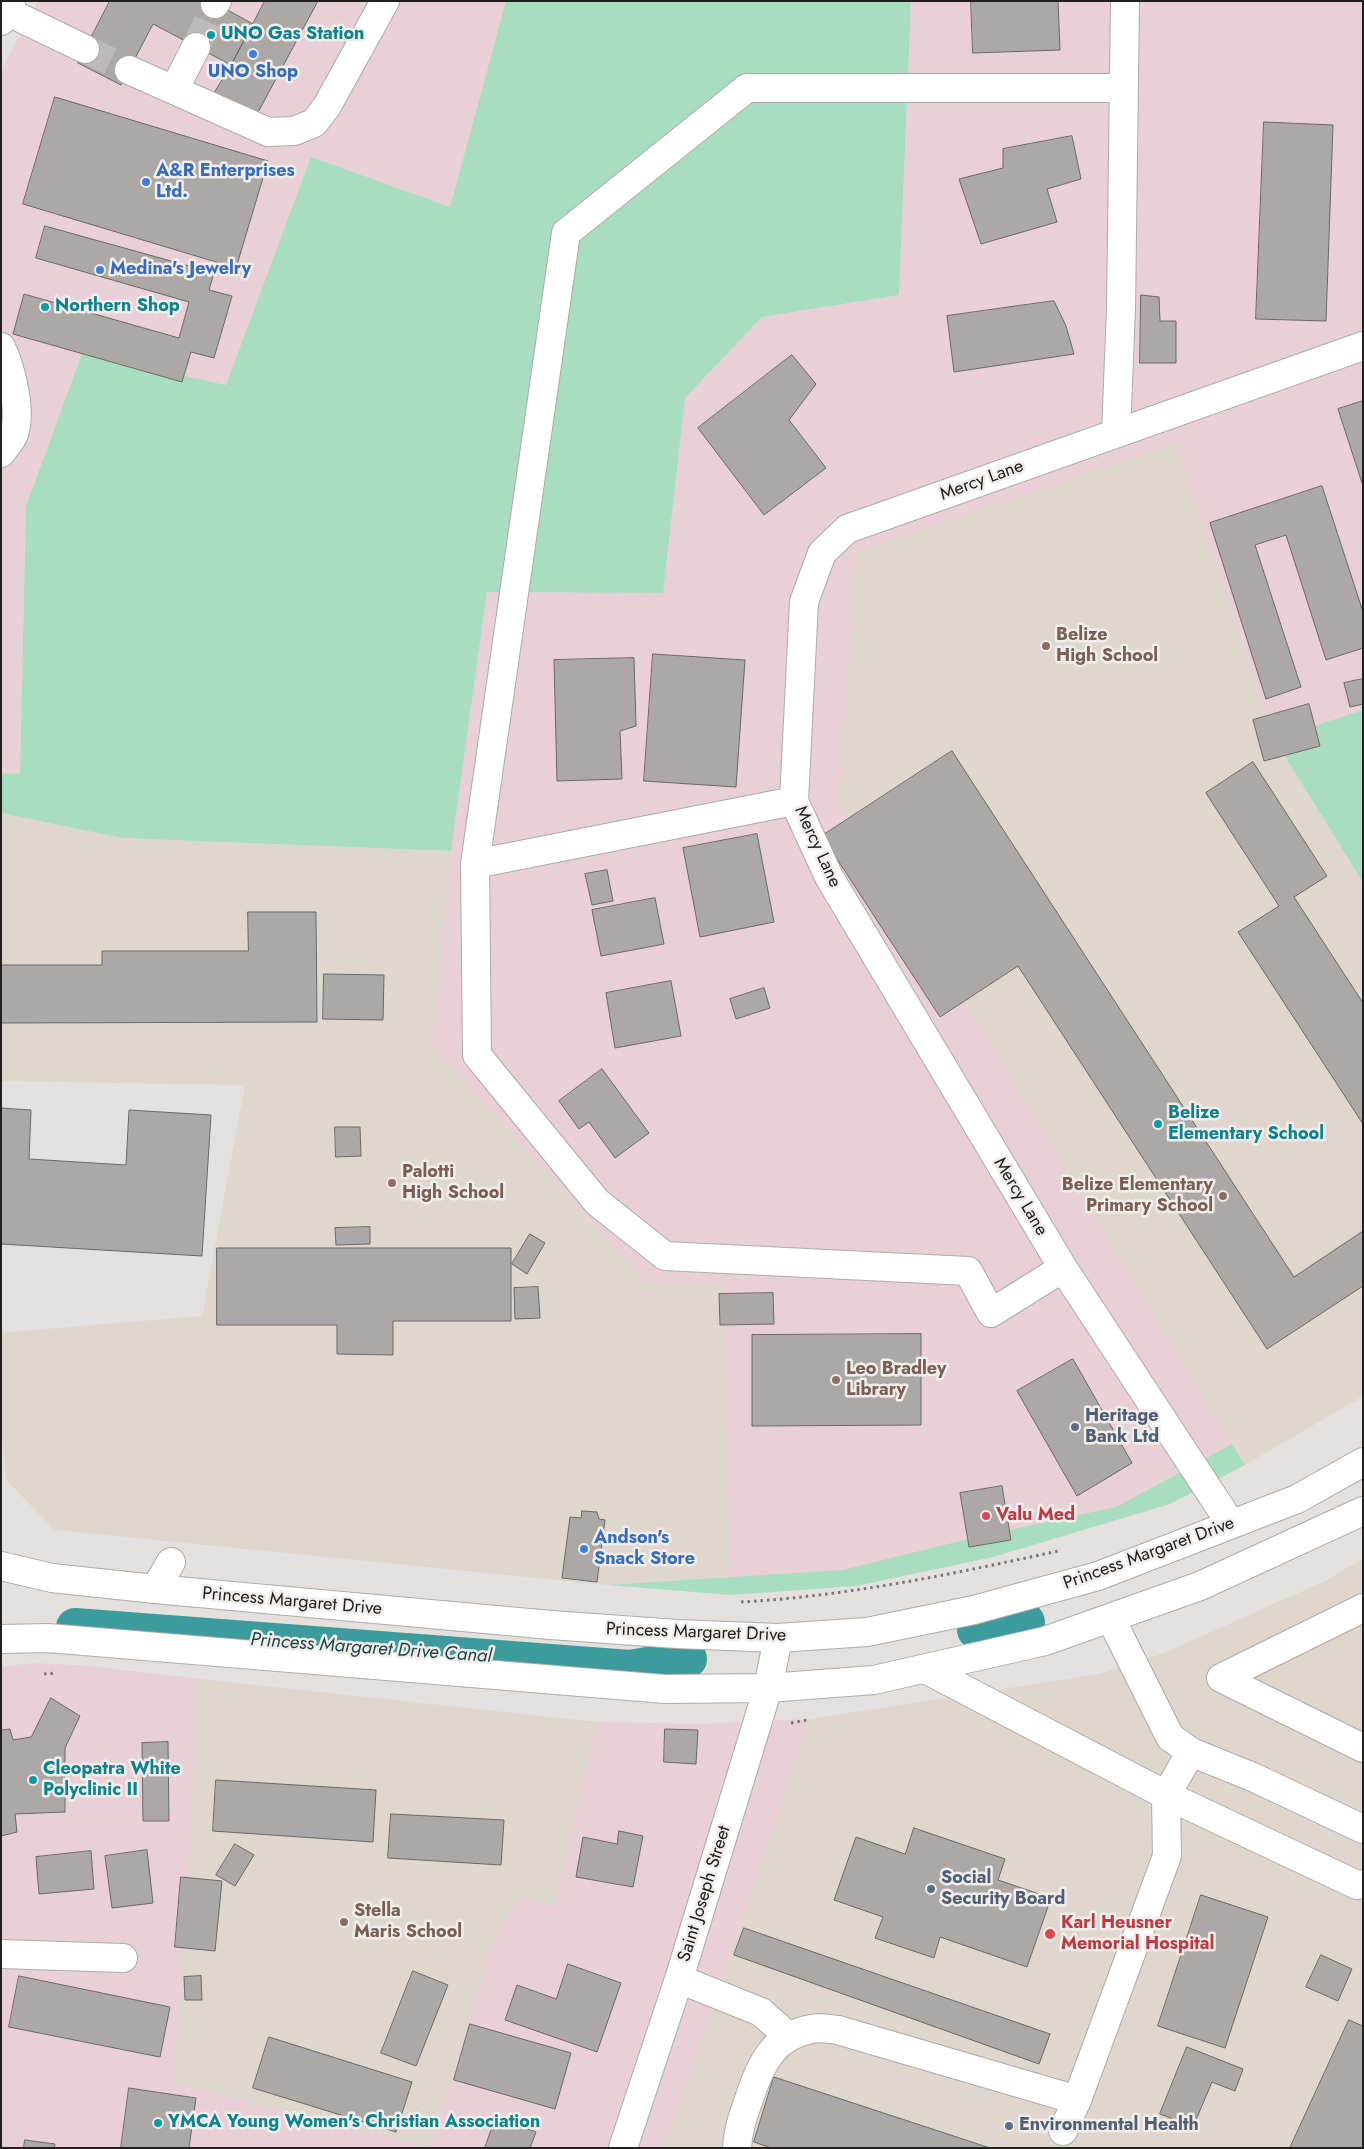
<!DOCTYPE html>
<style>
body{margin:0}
#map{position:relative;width:1364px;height:2149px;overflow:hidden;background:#e3e0dd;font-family:Jost,sans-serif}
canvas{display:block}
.frame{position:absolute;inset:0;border:2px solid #21201f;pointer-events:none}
</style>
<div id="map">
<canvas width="1364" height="2149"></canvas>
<div class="frame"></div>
</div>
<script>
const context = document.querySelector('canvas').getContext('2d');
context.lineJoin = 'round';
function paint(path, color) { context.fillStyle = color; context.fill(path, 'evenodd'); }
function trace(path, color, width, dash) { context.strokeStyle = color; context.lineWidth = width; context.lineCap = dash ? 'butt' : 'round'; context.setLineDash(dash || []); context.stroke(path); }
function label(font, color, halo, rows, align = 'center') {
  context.font = font + ' Jost,sans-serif'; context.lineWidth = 5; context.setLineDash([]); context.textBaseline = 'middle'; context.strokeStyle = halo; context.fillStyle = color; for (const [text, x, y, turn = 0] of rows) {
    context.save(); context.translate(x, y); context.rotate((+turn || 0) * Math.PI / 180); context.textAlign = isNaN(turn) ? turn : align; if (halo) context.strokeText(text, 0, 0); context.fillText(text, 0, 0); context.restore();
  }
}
const commercial = new Path2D(`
 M38,1H506L450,207L311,158L226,385L82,355L26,506L20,774L1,773V71Z
 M911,1H1363V710L1274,739L962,995L1232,1444L1116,1507L972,1538L842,1570L730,1578L723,1283L645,1281L432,1045L451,851L487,592L663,593L685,398L762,317L899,295Z
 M34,1663L90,1666L200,1679L174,2083L429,2148H1V1667Z
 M810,1719L665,2148H431L494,1938L521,1895L554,1906L597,1722L700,1724Z`);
const built = new Path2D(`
 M1176,443L1274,739L1363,882V1396L1245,1465L962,995L839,803L856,552Z
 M1,813L122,838L451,851L432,1045L645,1281L723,1283L730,1578L608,1585L55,1530L6,1480L1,1426V1333L202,1316L245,1085L1,1081Z
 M1363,1559V2148H665L810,1719L1099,1674L1164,1653L1323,1582Z
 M200,1679L597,1722L554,1906L521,1896L494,1938L431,2148L174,2083Z`);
const green = new Path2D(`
 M506,1H911L899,295L762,317L685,398L663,593L487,592L451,851L122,838L1,813V773L20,774L26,506L82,354L226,385L311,157L450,207Z
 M1363,710V882L1274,739Z
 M1232,1444L1245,1465L1170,1504L993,1557L856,1586L731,1595L608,1585L842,1570L972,1538L1116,1507Z`);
const canal = new Path2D(`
 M75,1627L630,1669L688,1659
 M976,1630L1026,1622`);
const building = new Path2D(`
 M110,1H211L253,24L231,65L153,24L121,85L78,63Z
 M265,1H318L256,116L214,93L231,65Z
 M971,1H1058L1060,50L973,53Z
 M55,97L268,161L236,268L23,204Z
 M1264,122L1333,125L1326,321L1256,319Z
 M1072,136L1081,179L1047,189L1057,222L981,244L959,179L1003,168V149Z
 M45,226L214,273L209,290L232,296L214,358L191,352L182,382L13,334L24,294L179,338L189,302L36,258Z
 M1141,295L1159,297L1160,321H1176V363H1140Z
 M1054,301L1066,326L1074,354L954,372L947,316Z
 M792,355L816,384L789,420L826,468L764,515L698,428Z
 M1363,401V486L1338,409Z
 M1322,486L1363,612V648L1326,660L1286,535L1255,545L1301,687L1266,699L1210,523Z
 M653,654L745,660L736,787L644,781Z
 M634,658L636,726L620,731L622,779L557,781L554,660Z
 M1363,679V704L1350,707L1344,683Z
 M1309,704L1320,746L1264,761L1253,720Z
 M952,751L1294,1277L1363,1231V1286L1267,1349L1018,966L940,1017L822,836Z
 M1253,762L1327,876L1294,897L1363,1003V1124L1238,932L1279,906L1206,793Z
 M757,834L774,922L700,937L683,848Z
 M607,870L613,901L592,905L585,874Z
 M655,898L664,944L601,956L592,910Z
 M248,912H316L317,1022L1,1023V965H102V951H248Z
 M324,974L384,975L383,1020L323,1019Z
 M671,981L681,1036L615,1048L606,993Z
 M764,988L770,1008L736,1019L730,999Z
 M602,1069L649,1133L615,1158L589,1122L579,1129L559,1101Z
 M1,1108L31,1110L29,1159L126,1165L129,1110L211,1115L202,1256L1,1244Z
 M335,1127H360L361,1156L336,1157Z
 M370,1227V1244L336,1245L335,1228Z
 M530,1234L545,1243L527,1274L512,1264Z
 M217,1248H511V1321H393V1355L337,1354V1325H217Z
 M538,1287L540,1318L515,1319L514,1288Z
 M773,1293L774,1324L720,1325L719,1294Z
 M921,1334V1425L752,1426V1335Z
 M1073,1359L1132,1463L1077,1496L1017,1391Z
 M1002,1486L1011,1540L969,1547L960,1493Z
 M582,1511L597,1512L599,1519L605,1520L597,1582L562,1578L570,1517L581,1518Z
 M51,1698L80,1716L65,1748V1812L15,1814L17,1832L1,1836V1730L10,1729L13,1740L31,1737Z
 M665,1729L698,1730L696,1764L664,1762Z
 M168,1742L169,1821H143L142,1743Z
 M216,1780L376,1790L373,1842L213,1831Z
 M391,1814L504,1820L501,1865L388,1858Z
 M914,1828L1005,1859L998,1880L1051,1898L1027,1967L940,1937L934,1958L875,1938L883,1917L834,1900L856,1837L905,1854Z
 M619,1831L643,1836L633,1887L576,1877L583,1837L617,1844Z
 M235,1844L254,1855L235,1886L216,1875Z
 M147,1850L153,1903L112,1908L105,1856Z
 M91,1851L94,1889L39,1894L36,1857Z
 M181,1877L222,1881L215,1951L175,1947Z
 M1201,1895L1268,1917L1225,2048L1158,2026Z
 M744,1928L1050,2034L1039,2064L734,1955Z
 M1321,1955L1352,1969L1338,2001L1306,1987Z
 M568,1964L621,1983L597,2052L505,2020L517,1985L556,1999Z
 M413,1971L448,1985L416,2066L381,2053Z
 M19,1976L170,2007L160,2057L9,2027Z
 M201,1976L202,2000H185L184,1977Z
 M1349,2020L1363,2026V2148H1290Z
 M470,2024L571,2053L555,2109L454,2080Z
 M269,2037L412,2082L396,2132L253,2088Z
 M1187,2047L1243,2069L1235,2091L1212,2082L1193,2127L1160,2114Z
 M774,2077L990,2148H771L754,2142Z
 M129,2088L196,2098L189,2148H121Z
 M496,2117L536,2132L530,2148H485Z
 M25,2140L55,2144L54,2148H24Z`);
const minorTunnel = new Path2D(`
 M196,47L215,4
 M85,49L129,70`);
const path = new Path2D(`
 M741,1602C848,1596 953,1574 1058,1551
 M44,1674L55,1673
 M791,1723L807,1720`);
const minor = new Path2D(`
 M215,4L217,1
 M6,11L85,49
 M129,70L268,132L294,131L314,123L327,106L385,1
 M174,90L196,47
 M1,347C11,368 22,411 14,434C12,440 5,447 1,453
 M1116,433L1121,309L1125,1
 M794,801L475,864L477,1055L597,1202L665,1256L968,1271L991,1313L1063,1268
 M475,864L566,233L747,88H1124
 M1231,1524L1063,1268L829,877L794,801L804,602L822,553L847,529L1363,346
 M155,1589L171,1562
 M1363,1608L1221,1678L1363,1748
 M1111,1619L1170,1737L1191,1752L1255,1778L1363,1829
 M927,1670L1166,1795L1357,1885L1363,1884
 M1,1954L123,1958
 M679,1979L761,2012L788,2036
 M1063,2131L1077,2100L1167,1856L1166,1795L1191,1752
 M623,2148L679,1979L768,1688L778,1638
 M737,2148C738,2129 744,2113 750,2096C761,2063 774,2036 811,2029C819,2027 830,2029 838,2030L1077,2100`);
const major = new Path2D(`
 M1,21L11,1
 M1,1566L52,1578L155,1589L551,1625L677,1634L778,1638L867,1632L974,1610L1098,1576L1297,1499L1363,1462
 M1,1639L48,1638L665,1689L768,1688L874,1680L1045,1641L1200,1586L1363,1511`);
const markers = [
 [211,35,5,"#0f9aa8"],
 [253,54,5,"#3f7fe0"],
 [146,182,5,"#3f7fe0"],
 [100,270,5,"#3f7fe0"],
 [45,307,5,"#0f9aa8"],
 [1046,646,5,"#8d6e63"],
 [1158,1124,5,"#0f9aa8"],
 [392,1183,5,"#8d6e63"],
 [1223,1196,5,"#8d6e63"],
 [836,1380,5,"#8d6e63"],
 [1075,1427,5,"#5c6f8a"],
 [986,1516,5,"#e0444e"],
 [584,1549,5,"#3f7fe0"],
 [33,1780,5,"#0f9aa8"],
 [931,1889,5,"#5c6f8a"],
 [344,1922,5,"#8d6e63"],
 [1050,1934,6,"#e0444e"],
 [158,2123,5,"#0f9aa8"],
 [1009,2126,5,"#5c6f8a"]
];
const cultureNames = [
 ["UNO Gas Station",221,35],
 ["Northern Shop",55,307],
 ["Belize",1168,1114],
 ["Elementary School",1168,1135],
 ["Cleopatra White",43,1770],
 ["Polyclinic II",43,1791],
 ["YMCA Young Women's Christian Association",168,2123]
];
const shopNames = [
 ["UNO Shop",253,73,"center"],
 ["A&R Enterprises",156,172],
 ["Ltd.",156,193],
 ["Medina's Jewelry",110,270],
 ["Andson's",594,1539],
 ["Snack Store",594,1560]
];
const streetNames = [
 ["Mercy Lane",982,481,-20],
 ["Mercy Lane",817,847,65],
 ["Mercy Lane",1020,1197,59],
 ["Princess Margaret Drive",1149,1554,-20],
 ["Princess Margaret Drive",292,1602,5],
 ["Princess Margaret Drive",696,1633,2],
 ["Saint Joseph Street",705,1894,-73]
];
const educationNames = [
 ["Belize",1056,636],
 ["High School",1056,657],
 ["Palotti",402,1173],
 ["High School",402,1194],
 ["Belize Elementary",1213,1186,"right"],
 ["Primary School",1213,1207,"right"],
 ["Leo Bradley",846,1370],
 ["Library",846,1391],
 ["Stella",354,1912],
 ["Maris School",354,1933]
];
const serviceNames = [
 ["Heritage",1085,1417],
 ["Bank Ltd",1085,1438],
 ["Social",941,1879],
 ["Security Board",941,1900],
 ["Environmental Health",1019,2126]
];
const healthNames = [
 ["Valu Med",996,1516],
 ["Karl Heusner",1061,1924],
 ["Memorial Hospital",1061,1945]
];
const waterNames = [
 ["Princess Margaret Drive Canal",371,1649,4]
];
paint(commercial, '#e9cfd6');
paint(built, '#dfd6cd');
paint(green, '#a8ddc1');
trace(canal, '#3c9b9c', 38);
paint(building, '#aba8a5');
trace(building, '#6b6966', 1);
trace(minorTunnel, '#bcbab7', 28, [28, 14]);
trace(minor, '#aeaba8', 30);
trace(major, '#aeaba8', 30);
trace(path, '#787775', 3, [2.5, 4]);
trace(minor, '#fff', 28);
trace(major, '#fff', 28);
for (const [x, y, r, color] of markers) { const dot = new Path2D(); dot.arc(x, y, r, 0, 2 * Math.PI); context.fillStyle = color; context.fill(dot); trace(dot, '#f0edea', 2); }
label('bold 18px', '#0d838f', '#f0edea', cultureNames, 'left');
label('bold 18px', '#366cbe', '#f0edea', shopNames, 'left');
label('18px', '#21201f', '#f0edea', streetNames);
label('bold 18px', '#785e54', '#f0edea', educationNames, 'left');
label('bold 18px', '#4e5e75', '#f0edea', serviceNames, 'left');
label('bold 18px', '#be3a42', '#f0edea', healthNames, 'left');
label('italic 19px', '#1c4747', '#f0edea', waterNames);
</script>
